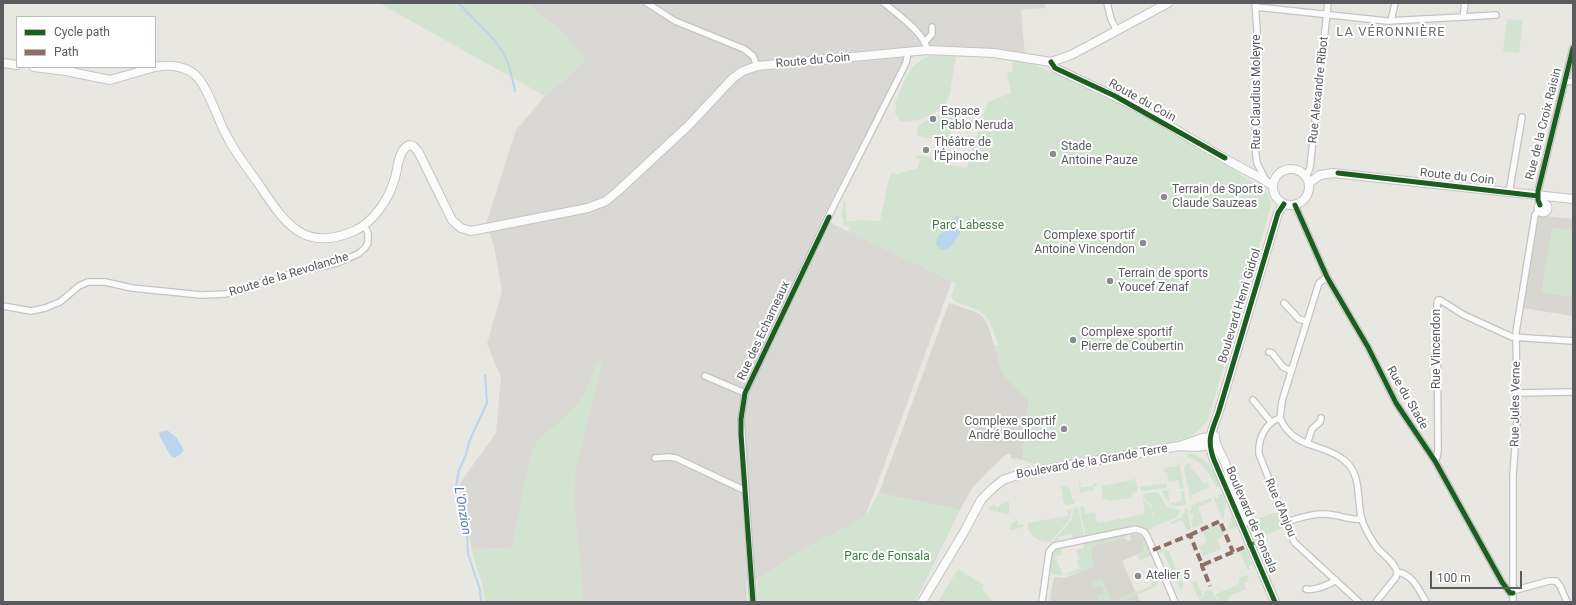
<!DOCTYPE html>
<meta charset="utf-8">
<style>
body{margin:0}
#map{position:relative;width:1576px;height:605px;overflow:hidden;background:#e8e7e2;font-family:Roboto,sans-serif}
canvas{display:block}
.frame{position:absolute;inset:0;border:4px solid #595b5f;pointer-events:none}
.legend{position:absolute;left:16px;top:16px;width:140px;height:52px;box-sizing:border-box;background:#fff;border:1px solid #bdbdbf;margin:0;padding:5px 7px;list-style:none;font-size:12px;color:#595b5f}
.legend li{display:flex;align-items:center;gap:8px;height:20px}
.legend b{width:20px;border:1px solid #bdbdbf}
.scale{position:absolute;left:1430px;top:571px;width:92px;height:18px;box-sizing:border-box;border:2px solid #595b5f;border-top:0;padding-left:5px;font-size:12px;line-height:14px;white-space:nowrap;color:#595b5f;-webkit-text-stroke:3px #fff;paint-order:stroke}
</style>
<div id="map">
<canvas width="1576" height="605"></canvas>
<div class="frame"></div>
<ul class="legend">
<li><b style="height:5px;background:#1b5e20"></b>Cycle path</li>
<li><b style="height:5px;background:#8d6e63"></b>Path</li>
</ul>
<div class="scale">100 m</div>
</div>
<script>
const context = document.querySelector('canvas').getContext('2d');
context.lineJoin = 'round';
function paint(path, color) { context.fillStyle = color; context.fill(path, 'evenodd'); }
function trace(path, color, width, dash) { context.strokeStyle = color; context.lineWidth = width; context.lineCap = dash ? 'butt' : 'round'; context.setLineDash(dash || []); context.stroke(path); }
function label(font, color, halo, rows, align = 'center') {
  context.font = font + ' Roboto,sans-serif'; context.lineWidth = 4; context.setLineDash([]); context.textBaseline = 'middle'; context.strokeStyle = halo; context.fillStyle = color; for (const [text, x, y, turn = 0] of rows) {
    context.save(); context.translate(x, y); context.rotate((+turn || 0) * Math.PI / 180); context.textAlign = isNaN(turn) ? turn : align; if (halo) context.strokeText(text, 0, 0); context.fillText(text, 0, 0); context.restore();
  }
}
const industrial = new Path2D(`
 M527,3H1045V8L1021,10L1025,55L927,50L903,62L822,219L952,281L865,517L794,555L757,580H746L747,602H583L574,500L575,470L602,363L599,361L583,397L573,410L537,442L531,455L512,548L472,549L460,483L496,433L501,378L487,344L502,291L494,246L486,224L516,130L545,96L570,75L585,59L555,24L543,17Z`);
const education = new Path2D(`
 M1537,215L1573,219V338H1571L1573,316L1522,308Z
 M949,303L978,313L984,318L988,326L1003,374L1029,401L1022,460L1016,458L1015,460L1011,458V454H1007L989,470L972,488L960,510L879,493Z
 M1134,534L1139,535L1144,539L1145,542L1142,543L1145,551L1122,561L1140,602H1051L1050,598L1054,577L1064,578L1095,566L1091,556L1092,546L1124,538L1128,541L1131,540L1130,535Z`);
const green = new Path2D(`
 M379,3H527L543,17L555,24L585,59L570,75L545,96Z
 M1507,19L1523,21L1519,53L1503,51Z
 M934,55H956C954,65 951,95 947,101C940,114 913,124 900,121L893,110H895L897,105L895,103C905,82 908,61 934,55Z
 M1013,60L1035,65L1156,120L1207,155L1224,164L1266,191L1271,202L1270,209L1208,420L1198,431L1190,437L1159,445L1042,466L1022,460L1029,401L1003,374L994,345H998C988,311 985,313 954,301L951,296L956,283L847,231L850,228L843,224L844,220L841,216C844,210 842,205 845,199L847,222L859,220L880,221L889,179L892,172L899,175L901,172H905L918,168L920,160L916,158V155L943,159L948,162L949,165L967,168L988,102L1011,93L1007,73L1012,72Z
 M950,112H955L949,142L918,136L917,132L919,125L935,116Z
 M1552,227L1573,231V297L1541,292Z
 M599,361L602,362L575,470L574,500L583,602H485C485,583 475,568 472,549L512,548L531,455L537,442L573,410L583,397Z
 M1188,453C1207,456 1214,472 1221,487H1216C1209,473 1203,461 1187,457Z
 M1178,462L1179,463L1184,488L1180,489L1178,480L1169,482L1167,472H1163L1164,468L1177,466Z
 M1187,463L1192,464L1190,468L1197,474L1204,484L1208,483L1210,487L1191,495L1192,500L1190,498L1188,487L1189,485H1187L1184,468Z
 M1135,478L1138,491L1132,493L1131,498L1111,501L1103,498L1101,486L1133,480Z
 M1079,483H1081L1080,488L1093,486L1094,483H1096L1097,486L1093,487L1094,490L1080,493Z
 M1166,483L1167,488L1141,491L1140,487Z
 M1064,486L1070,489L1073,501L1077,498L1074,504L1066,505L1064,504L1061,487Z
 M1168,490L1170,503L1182,501L1181,491H1184L1186,504C1173,510 1168,503 1162,491Z
 M1155,492L1159,494L1167,507L1181,510L1176,518L1152,527V529L1147,530L1136,525L1085,535L1080,507L1084,506L1085,514L1095,512L1097,523L1145,514L1143,500C1149,503 1152,509 1153,516H1154L1151,505L1143,497L1144,494Z
 M879,493L960,510L915,602H758L757,580L794,555L865,517Z
 M1223,493L1226,501L1223,521L1213,497L1214,496L1216,499L1219,498L1218,495Z
 M1211,498L1212,501L1198,507L1204,523L1193,528L1191,519H1193V515H1190V510L1192,509L1191,506Z
 M1007,501L1009,502V514L989,510V508L994,504L997,508L1002,503L1003,504Z
 M1078,507L1084,536L1073,538L1071,534L1058,537L1059,540L1054,542V540L1071,521L1074,508Z
 M1274,507L1278,508L1287,531L1285,532L1283,528L1263,536L1264,541L1261,542L1251,517L1254,516L1256,520L1276,512Z
 M1187,508L1191,529L1187,531L1182,520L1172,524L1171,522L1182,517L1185,509Z
 M1072,509L1069,520L1050,542C1037,542 1029,536 1027,523L1068,516L1067,510Z
 M1232,514L1237,527L1228,530Z
 M1017,520L1018,525L1023,524L1024,527L1010,530L1012,523Z
 M1219,523L1224,535L1217,539L1221,549L1203,556L1199,546L1207,542L1202,530Z
 M1127,535V537L1092,546L1091,556L1095,566C1085,570 1059,581 1050,572L1053,552L1061,548L1063,554L1055,557L1063,575L1080,568L1076,560L1079,559L1076,550L1084,548L1083,543Z
 M1145,542L1152,555L1140,560L1137,554L1145,551L1142,543Z
 M1164,549L1169,552L1177,572L1169,575L1168,573L1172,571L1163,552L1160,553L1159,550Z
 M1246,549L1252,564L1249,566L1250,569L1248,570L1240,552Z
 M1150,567H1152L1158,583L1155,587L1120,602H1110L1152,586L1150,580L1154,578Z
 M958,569L984,585L982,589L993,602H938Z
 M1178,574L1180,576L1184,586L1181,588L1183,596L1175,578L1171,580L1170,577Z
 M1247,575L1249,581L1244,583L1246,589L1231,595L1227,602H1220L1216,594L1239,584V578Z
 M1102,579L1111,599L1107,602H1100L1097,596L1104,593L1101,585L1094,588L1092,583Z
 M1196,581L1203,596L1198,598L1192,583Z
 M1211,589L1218,602H1200L1199,599L1205,596L1204,592Z`);
const water = new Path2D(`
 M956,216L961,218L964,222C962,231 946,263 936,244L937,237L947,229Z
 M167,430L176,437L184,450L181,454L174,458L170,455L159,435L160,432Z`);
const stream = new Path2D(`
 M459,3C475,22 499,39 508,63C511,72 513,82 515,91
 M481,602L480,590L468,554L467,532L457,499L456,486L459,470L466,455L469,442L487,403L485,375`);
const street = new Path2D(`
 M647,3L675,21L744,49L753,56L757,66
 M884,3C896,13 926,34 927,50
 M1107,3L1111,19L1117,31
 M1255,3L1257,29L1255,147L1257,163L1265,179
 M1256,7L1387,21L1463,17L1465,3
 M1463,17L1496,15
 M1391,21L1395,3
 M925,42L932,34V27
 M1565,81L1573,82
 M1306,177L1310,168L1328,3
 M1509,193L1522,117
 M1295,205L1327,277L1368,347L1396,403L1435,461L1502,582L1510,593H1513
 M1540,205L1538,200V191L1573,48
 M1327,277L1319,283L1317,289L1282,401L1280,418C1265,423 1258,439 1259,454L1294,542L1359,602
 M1284,303L1299,319L1306,321
 M3,306L31,311L45,308L60,302L79,286L88,282H105L132,288L201,295L226,294L293,273L337,263L358,254L365,248L368,243V233L364,225
 M1269,352L1272,353L1283,367L1291,371
 M705,376L745,393
 M1517,393L1573,392
 M1253,400L1271,422
 M1280,418C1294,450 1322,442 1344,460C1364,476 1355,502 1363,523C1367,532 1372,541 1378,549C1385,556 1395,563 1397,572L1396,577L1376,602
 M1307,444L1312,429L1320,422L1321,418
 M655,458L668,457L676,458L746,491
 M1435,461L1437,457L1438,450L1437,304L1438,300H1440L1464,315L1512,337L1573,341
 M1286,522C1302,517 1317,512 1333,515C1343,516 1352,521 1362,519
 M1397,572C1413,574 1419,590 1426,602
 M1306,589C1314,591 1329,585 1336,580
 M1516,590L1549,581H1556L1560,586L1567,602
 M753,602L741,419L745,393L833,207L906,63L908,53
 M1042,602L1049,552L1054,546L1136,529L1144,532L1147,536L1175,602
 M1513,602V476L1517,420L1516,332L1535,215L1539,210`);
const secondary = new Path2D(`
 M1051,62L1055,68C1085,83 1116,96 1146,112C1183,133 1219,157 1257,176C1263,178 1267,184 1273,185
 M3,63L17,65
 M34,67L66,71L110,80L155,67
 M155,67C170,64 189,66 199,79C212,96 218,122 229,140C237,155 248,169 258,183C283,220 302,254 354,231C374,222 389,199 395,178C398,167 398,151 409,145L413,146L418,151L452,220L461,228L471,231L588,208L606,201L618,191L688,126L733,78L743,71L757,66L927,50L994,53L1051,62L1071,55L1088,46L1168,3
 M1273 187a18 18 0 1 1 36 0a18 18 0 1 1-36 0Z
 M1309,183L1320,175L1333,173L1573,199
 M1538.5 208a4.5 4.5 0 1 1 9 0a4.5 4.5 0 1 1-9 0Z
 M1215,439C1217,450 1224,458 1227,468C1233,486 1239,504 1247,521
 M1182,445L1203,438L1215,436
 M922,602L964,532L981,500L993,488L1003,480L1020,474L1179,446C1192,447 1204,448 1216,443
 M1275,602L1214,460C1206,438 1212,432 1219,411L1278,213L1284,204`);
const quiet = new Path2D(`
 M1190,535L1220,521L1233,552
 M1153,550L1190,535L1201,562L1205,564L1254,543
 M1202,563V566L1210,586`);
const cycleway = new Path2D(`
 M1051,62L1055,68L1115,96L1225,158
 M1338,173L1538,196
 M1295,205L1327,277L1368,347L1396,403L1435,461L1502,582L1510,593H1513
 M1540,205L1538,200V191L1573,48
 M753,602L741,434V419L745,393L829,217
 M1275,602L1214,460C1206,438 1212,432 1219,411L1278,213L1284,204`);
const markers = [
 [933,119,4,"#8b8c8d"],
 [926,150,4,"#8b8c8d"],
 [1053,154,4,"#8b8c8d"],
 [1164,197,4,"#8b8c8d"],
 [1143,243,4,"#8b8c8d"],
 [1110,281,4,"#8b8c8d"],
 [1073,340,4,"#8b8c8d"],
 [1064,429,4,"#8b8c8d"],
 [1138,576,4,"#8b8c8d"]
];
const streetNames = [
 ["Route du Coin",813,61,-5],
 ["Rue Alexandre Ribot",1319,90,-84],
 ["Rue Claudius Moleyre",1257,92,-90],
 ["Route du Coin",1142,101,29],
 ["Rue de la Croix Raisin",1544,124,-76],
 ["Route du Coin",1457,177,6],
 ["Route de la Revolanche",289,275,-17],
 ["Boulevard Henri Gidrol",1240,306,-73],
 ["Rue des Echarneaux",764,331,-65],
 ["Rue Vincendon",1437,349,-90],
 ["Rue du Stade",1407,398,60],
 ["Rue Jules Verne",1516,404,-89],
 ["Boulevard de la Grande Terre",1092,462,-10],
 ["Rue d'Anjou",1280,508,67],
 ["Boulevard de Fonsala",1251,520,67]
];
const poiNames = [
 ["Espace",941,112],
 ["Pablo Neruda",941,126],
 ["Théâtre de",934,143],
 ["l’Épinoche",934,157],
 ["Stade",1061,147],
 ["Antoine Pauze",1061,161],
 ["Terrain de Sports",1172,190],
 ["Claude Sauzeas",1172,204],
 ["Complexe sportif",1135,236,"right"],
 ["Antoine Vincendon",1135,250,"right"],
 ["Terrain de sports",1118,274],
 ["Youcef Zenaf",1118,288],
 ["Complexe sportif",1081,333],
 ["Pierre de Coubertin",1081,347],
 ["Complexe sportif",1056,422,"right"],
 ["André Boulloche",1056,436,"right"],
 ["Atelier 5",1146,576]
];
const parkNames = [
 ["Parc Labesse",968,226],
 ["Parc de Fonsala",887,557]
];
const neighbourhoodNames = [
 ["LA VÉRONNIÈRE",1391,33]
];
const waterNames = [
 ["L'Onzion",462,511,80]
];
paint(industrial, '#d9d8d4');
paint(education, '#d8d6d1');
paint(green, '#d2e3d0');
paint(water, '#bbd5ee');
trace(stream, '#bbd5ee', 2);
trace(street, '#c4c3c3', 8);
trace(secondary, '#c4c5c4', 10);
trace(street, '#fcfbfb', 5.5);
trace(secondary, '#fcfbfb', 8);
trace(quiet, '#8d6e63', 4, [8, 4]);
trace(cycleway, '#1b5e20', 5);
for (const [x, y, r, color] of markers) { const dot = new Path2D(); dot.arc(x, y, r, 0, 2 * Math.PI); context.fillStyle = color; context.fill(dot); trace(dot, '#fff', 1.5); }
label('12px', '#595b5f', '#fff', streetNames);
label('12px', '#595b5f', '#fff', poiNames, 'left');
label('12px', '#3e7a45', '#fff', parkNames);
context.letterSpacing = '1px';
label('13px', '#6a6d71', '#fff', neighbourhoodNames);
context.letterSpacing = '0px';
label('italic 13px', '#4f78b1', '#fff', waterNames);
</script>
